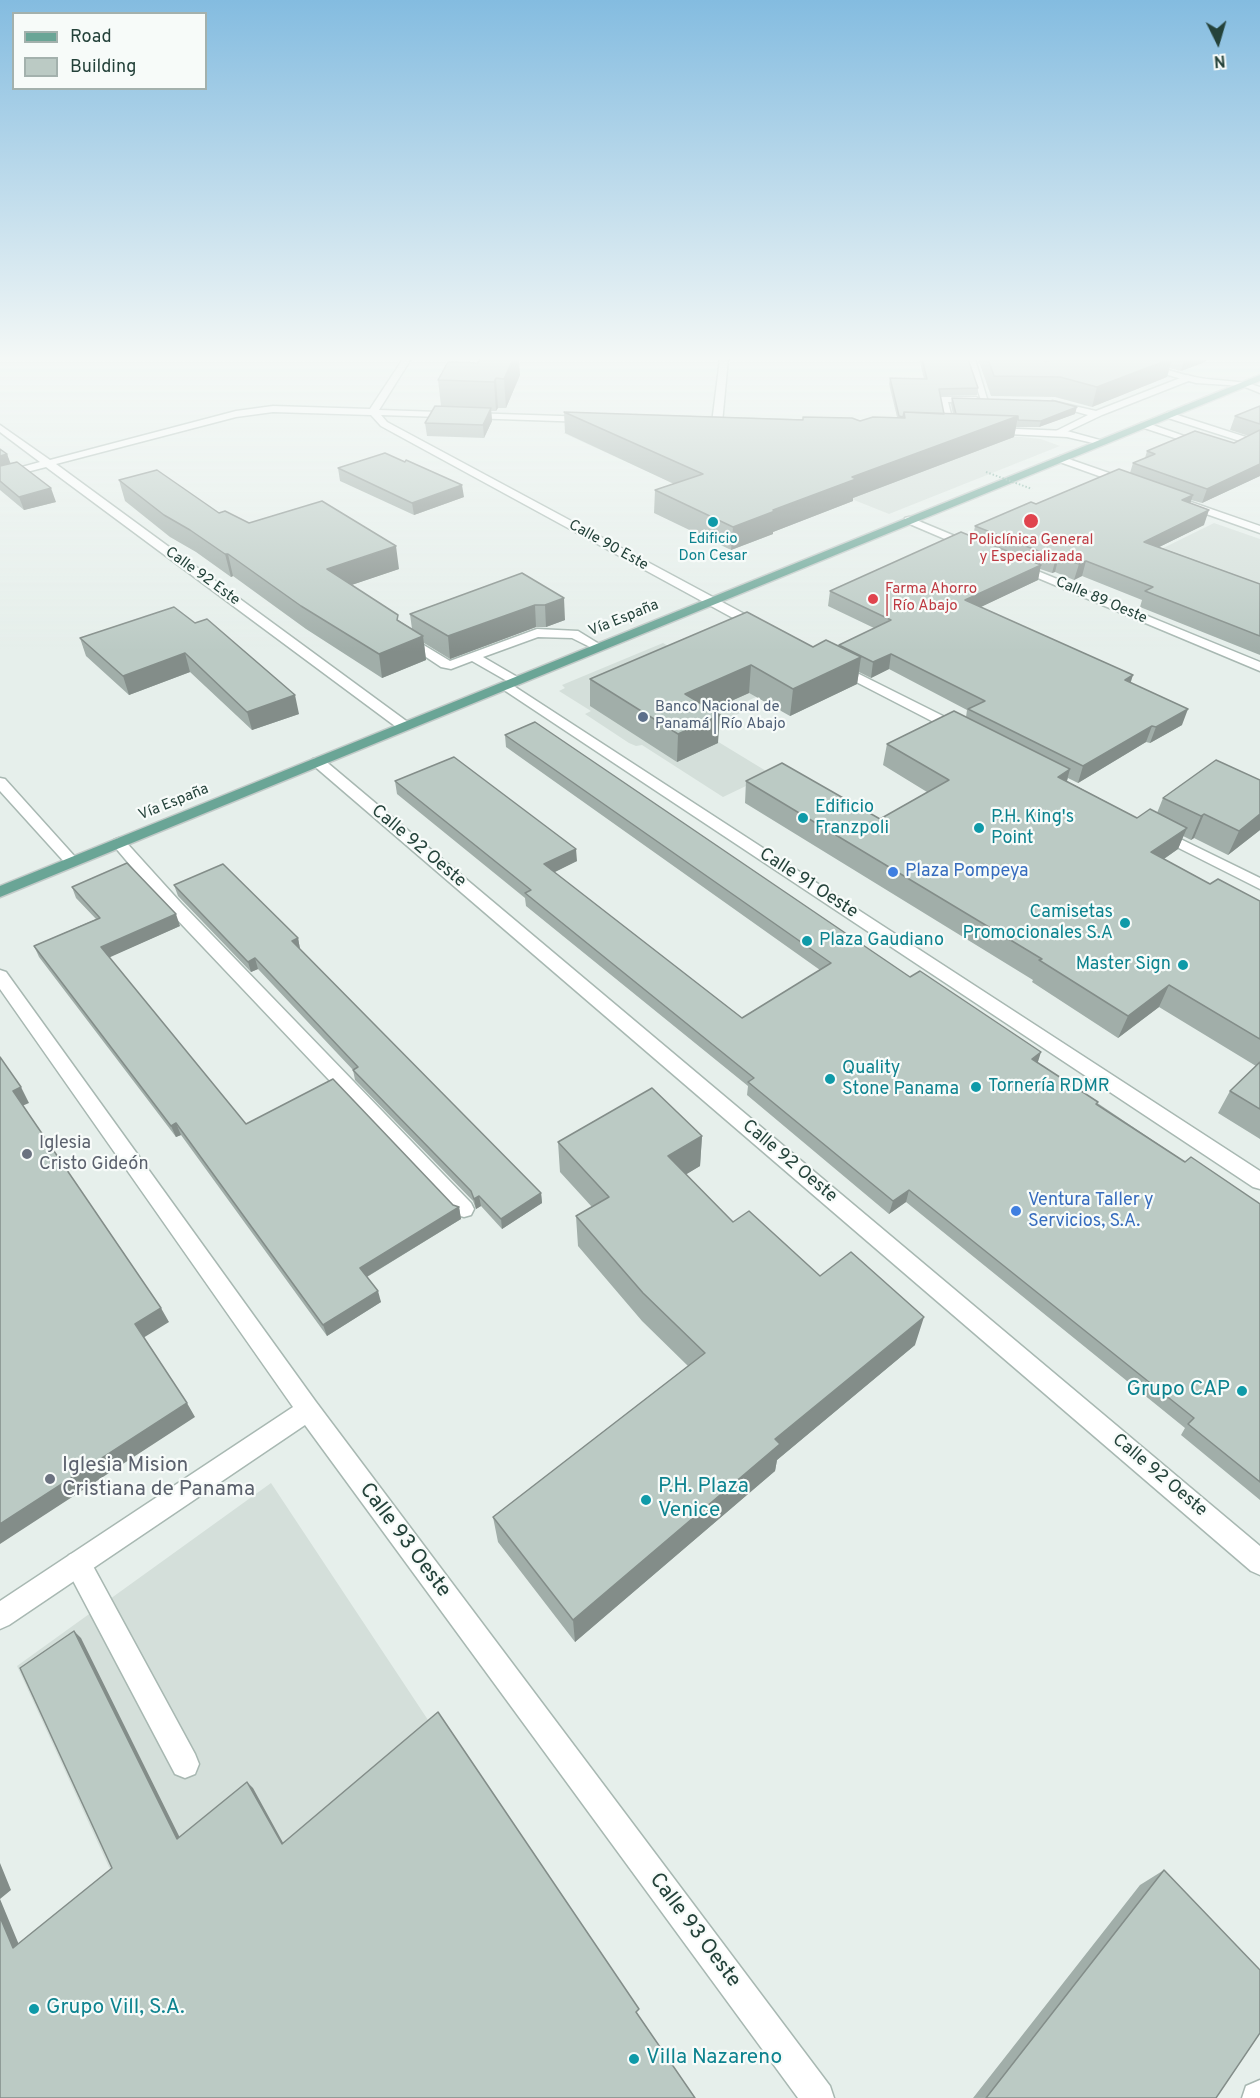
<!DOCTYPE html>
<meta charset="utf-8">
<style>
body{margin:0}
#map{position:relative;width:1260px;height:2098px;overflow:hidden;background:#e6efeb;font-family:Overpass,sans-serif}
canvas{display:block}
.legend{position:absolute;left:12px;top:12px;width:195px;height:78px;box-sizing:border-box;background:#f7fbf9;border:2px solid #a3b1ad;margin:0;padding:8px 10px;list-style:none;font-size:18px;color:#24423a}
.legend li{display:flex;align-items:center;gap:12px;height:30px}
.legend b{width:30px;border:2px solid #a3b1ad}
.north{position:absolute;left:1188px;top:12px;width:60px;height:60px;-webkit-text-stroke:4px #f7fbf9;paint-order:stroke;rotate:175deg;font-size:16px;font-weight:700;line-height:24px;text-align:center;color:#24423a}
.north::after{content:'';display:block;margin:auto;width:21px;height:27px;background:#24423a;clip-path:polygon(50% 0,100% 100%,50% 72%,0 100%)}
</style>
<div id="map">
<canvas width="1260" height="2098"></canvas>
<ul class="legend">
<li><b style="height:8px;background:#6aa596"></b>Road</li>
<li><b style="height:16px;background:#bbcac4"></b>Building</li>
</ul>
<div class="north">N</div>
</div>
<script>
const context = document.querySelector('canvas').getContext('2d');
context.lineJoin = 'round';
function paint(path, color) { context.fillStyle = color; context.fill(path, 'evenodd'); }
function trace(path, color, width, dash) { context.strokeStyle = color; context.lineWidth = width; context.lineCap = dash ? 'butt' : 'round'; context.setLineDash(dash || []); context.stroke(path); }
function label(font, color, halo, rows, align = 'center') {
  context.font = font + ' Overpass,sans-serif'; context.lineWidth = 4.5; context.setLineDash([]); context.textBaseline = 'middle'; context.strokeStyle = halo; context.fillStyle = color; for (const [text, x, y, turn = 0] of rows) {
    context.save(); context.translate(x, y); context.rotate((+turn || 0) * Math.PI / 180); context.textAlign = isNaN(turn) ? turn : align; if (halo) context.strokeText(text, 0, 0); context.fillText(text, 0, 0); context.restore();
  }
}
const built = new Path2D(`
 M592,424L1021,437L1041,439L1060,446L889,514L779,470L703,497L563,433Z
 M1214,523L1260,539V602L1143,558Z
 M663,643L756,697L745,702L752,707L702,732L771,774L723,797L642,745L636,746L629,743L585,714L591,711L559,691L565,688L562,685Z
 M271,1483L432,1726L151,1959L17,1666Z`);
const service = new Path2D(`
 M967,359H975L988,402L981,400Z
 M1188,375L1192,378L1191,380L1102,415L1058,436L1050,434L1088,415L1052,405V401L1096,411Z
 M940,397H976L980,400L976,403L948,402L955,430L950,433L945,430Z
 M1168,412L1255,440L1257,442L1243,449H1237V445L1243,442L1165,417L1164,415Z
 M1141,423H1147L1210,445L1202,447L1141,427Z
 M537,629L578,631L604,647L598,651L572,638L538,637L483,657L519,678L520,681L519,684L514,685L472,661L451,669L441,667L402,641L404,638H412L450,661Z
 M119,838L124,840L181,903L471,1203L474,1209L471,1215L464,1217L457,1215L169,911L114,846L111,843L114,840Z
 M78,1551L87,1555L195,1754L199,1764L195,1774L185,1778L175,1774L69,1573L65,1564L69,1555Z
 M1260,2080V2098H1242L1246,2086Z`);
const minor = new Path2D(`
 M403,359H411L379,410L590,417V421L587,422L381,415L387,422L763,624V630H755L381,426L371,415L273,412L236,417L56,464L409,723L411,726L409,729H399L46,467L0,479V473L40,462L0,432V425L50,460L236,411L273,406L370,409Z
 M720,359H728L722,423L717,426L712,423Z
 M1112,359C1140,358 1168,372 1195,377C1217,382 1239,379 1260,387V393L1243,386L1196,383Z
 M992,428L1067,431L1107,442L1102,445L1067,437L989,433V429Z
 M1060,456L1132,481L1133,483L1124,485L1057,461L1055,459Z
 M1185,500L1260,526V533L1181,505L1180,503Z
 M909,517L974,544L975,546L970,549L966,548L905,522V518Z
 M1018,563L1260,662V671L1014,568V564Z
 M837,663L965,727L967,730L960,734L955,733L833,670L831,667L833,664Z
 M506,681L1260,1171V1189L1253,1187L501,688L500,685Z
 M318,758L323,759L1260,1546V1575L1251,1571L313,765L311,762L313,759Z
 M0,778L5,779L77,859L80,862L77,865H67L0,791Z
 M1160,829L1260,878V889L1155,836L1153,833Z
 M0,970L6,972L316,1402L830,2086L834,2098H798L305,1425L9,1625L0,1629V1601L293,1407L0,989Z`);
const primary = new Path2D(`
 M1260,375V381L0,897V886Z`);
const pathBridge = new Path2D(`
 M986,472L1032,489`);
const wall = new Path2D(`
 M919,359H968L978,388L977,395L940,396L944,414H953L951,404L952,398L1075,414L1039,427H1016L1014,437L853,498V501L773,532V534L731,550L654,513L655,490L674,484L565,433L564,412L860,421L897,417L889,384L890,378L924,379Z
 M978,359H1045L1044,360L1045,362L1051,360V359H1206L1205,362L1181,371L1169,368L1167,377L1092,407L1055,397L991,396Z
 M520,375L506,408H498L496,411H491L492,421L484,438L427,436L425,423L441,406L438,380Z
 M1260,406V476L1202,503L1191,500L1190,503L1204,525L1159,547L1260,584V655L1140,607L1142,600L1082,576L1074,580L1055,572L1052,573L1040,569L1038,580L980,607L1130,682L1182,725L1150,743L1146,742L1078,783L1068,778L1067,781L1137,818L1157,813L1163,798L1260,830L1228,855L1194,838L1191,840L1183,836L1178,849L1164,859L1210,884L1260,901V1139L1218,1113L1230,1091L1256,1066L1159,1007L1118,1038L1032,982L1033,980L745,803L746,781L880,819L927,792L883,765L887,744L966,717L967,710L889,669L871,678L859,672L857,684L790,716L749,693L711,710L718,743L677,762L590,706V679L813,647L839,646V645L874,628L828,606L830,591L973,537L975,526L1036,504L1130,473L1133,463L1145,458L1147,451L1234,443L1249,436L1230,430L1235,416Z
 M0,449L7,454L10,464L56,502L24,510L0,490Z
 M338,468L464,497L414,515L340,481Z
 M119,480L249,523L399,569L351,585L398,620L412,629L410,614L522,573L565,620L546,627H536L450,659L424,643L426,660L382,678L306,629L233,576L231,577L196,552L170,537L125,501Z
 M174,607L299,714L252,730L190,672L129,695L86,656L80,638Z
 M505,735L1038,1063L1185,1162L1260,1204V1500L1181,1435L1185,1428L906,1202L889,1214L747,1095L748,1086L526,906L525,898L397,794L395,781L577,861L554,872L742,1018L820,970L506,747Z
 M174,885L298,938L300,949L541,1193L542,1203L502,1229L481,1206L476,1209L473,1201L355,1080L353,1070L258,969L251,972L178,896Z
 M72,887L180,926L109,957L246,1124L459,1207L461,1219L367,1277L381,1302L327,1336L181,1135L176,1137L39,957L34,946L96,919L76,898Z
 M702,1136L700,1166L686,1174L733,1222L820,1276L915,1345L777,1460L775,1471L575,1642L498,1542L493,1517L688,1366L642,1321L578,1246L576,1216L592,1207L560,1172L558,1142Z
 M1164,1870L1216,2098H973L1140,1885Z`);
const shadedWall = new Path2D(`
 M513,359H519L520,375L506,408L504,379Z
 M1170,359H1172L1167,377L1092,407L1097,387Z
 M1185,359H1206L1205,362L1181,371Z
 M496,378L498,408L496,411L494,382Z
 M1077,407L1075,414L1039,427L1041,421Z
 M491,408L492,421L484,438L483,425Z
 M1018,416L1014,437L853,498V501L773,532V534L731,550L733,527L852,477Z
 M7,454L12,467L0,471V456Z
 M1260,464V476L1202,503L1207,489Z
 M462,485L464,497L414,515L412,503Z
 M51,488L56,502L24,510L19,497Z
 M1193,495L1188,510L1182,500Z
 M1209,510L1204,525L1139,557L1144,542Z
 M396,546L399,569L331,592L327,569Z
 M225,554H228L233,576L231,577Z
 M1059,556L1055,572L1052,573L1056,558Z
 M1086,561L1082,576L1074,580L1079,564Z
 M1041,565L1038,580L962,616L965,600Z
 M564,598L565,620L546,627L545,605Z
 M535,605L536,627L450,659L448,636Z
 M423,636L426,660L382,678L379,654Z
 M185,653L190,672L129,695L123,676Z
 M891,654L889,669L871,678L873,662Z
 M861,657L857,684L790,716L793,689Z
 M751,665L749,693L684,722L685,694Z
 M1133,675L1128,691L1125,680Z
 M295,695L299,714L252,730L247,712Z
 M1188,709L1182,725L1150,743L1156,727Z
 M720,715L718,743L677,762L678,734Z
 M1152,726L1146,742L1078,783L1083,766Z
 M1070,769L1064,791L1058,777Z
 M1204,814L1194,838L1191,840L1201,816Z
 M1260,814V830L1228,855L1239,831Z
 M1187,828L1178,849L1142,874L1151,852Z
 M576,849L577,861L545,877L544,864Z
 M176,914L180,926L106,959L101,947Z
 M298,938L300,949L295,951L292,941Z
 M255,958L258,969L251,972L248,962Z
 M1169,985L1159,1007L1118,1038L1128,1016Z
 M1041,1052L1037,1065L1032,1059Z
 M21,1087L29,1103L22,1106L13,1091Z
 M176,1123L181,1135L176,1137L171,1126Z
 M702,1136L700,1166L667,1186L668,1156Z
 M909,1190L906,1202L889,1214L893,1201Z
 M541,1193L542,1203L502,1229L501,1219Z
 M479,1196L481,1206L476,1209L474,1199Z
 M459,1207L461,1219L363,1279L360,1268Z
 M378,1291L381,1302L327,1336L323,1325Z
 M161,1308L169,1322L143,1338L135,1324Z
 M924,1317L915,1345L777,1460L775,1471L575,1642L573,1620L775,1439Z
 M187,1403L195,1417L0,1544V1524Z
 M74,1631L81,1638L183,1844L177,1839Z
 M247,1782L253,1788L287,1850L282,1844Z
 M0,1863L11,1890L0,1899Z
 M0,1899L22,1952L13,1948L0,1917Z`);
const building = new Path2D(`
 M480,359H513L504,379L496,378L494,382L438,380L448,362L478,363Z
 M922,359H968L978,388L939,389L944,414L904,412L903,417L899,416L890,378L927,379Z
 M988,359H1044L1045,362L1054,359H1170L1097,387L1060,377L994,376Z
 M952,398L1055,401L1077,407L1041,421L1018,420V416L956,414Z
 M435,406L491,408L483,425L425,423Z
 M1260,406V424L1235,416Z
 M564,412L803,420V417L852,418L860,421L873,417L905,418L904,412L1018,416L852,477L856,479L773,510L775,511L733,527L655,490L703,474Z
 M1260,430V464L1207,489L1133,463L1155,454L1147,451L1195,431L1234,443Z
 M0,449L7,454L0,456Z
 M385,453L405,462L406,460L462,485L412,503L338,468Z
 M17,462L51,488L19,497L0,481V466Z
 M1119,469L1193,495L1182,500L1209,510L1144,542L1260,584V636L1145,591L1153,587L1086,561L1079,564L1059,556L1056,558L975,526L1031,502L1036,504Z
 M157,470L219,513L225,511L249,523L322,501L396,546L327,569L398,615L397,620L423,636L379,654L301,606L228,554H225L190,530L164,515L119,480Z
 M961,532L1041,565L965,600L1133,675L1125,680L1188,709L1156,727L1152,726L1083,766L968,709L985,701L891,654L873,662L839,645L891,620L830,591Z
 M522,573L564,598L545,605H535L448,636L410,614Z
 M174,607L195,623L207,619L295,695L247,712L185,653L123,676L80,638Z
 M747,612L813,647L826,640L861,657L793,689L751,665L685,694L720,715L678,734L590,679Z
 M954,711L1070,769L1058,777L1137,818L1150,809L1187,828L1151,852L1210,884L1218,879L1260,901V1039L1169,985L1128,1016L1039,960L1042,959L746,781L782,763L880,819L949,780L887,744Z
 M535,722L910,977L920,971L1041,1052L1032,1059L1098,1102L1096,1104L1185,1162L1191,1157L1260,1204V1482L1188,1424L1194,1418L909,1190L893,1201L748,1082L754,1078L525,893L531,890L395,781L454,757L576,849L544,864L742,1018L831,963L505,735Z
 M1216,760L1260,780V814L1239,831L1204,814L1201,816L1163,798Z
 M127,863L176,914L101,947L246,1124L333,1079L453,1205L459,1207L360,1268L378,1291L323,1325L176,1123L171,1126L34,946L100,918L72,887Z
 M223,864L298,938L292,941L541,1193L501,1219L479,1196L474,1199L471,1191L353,1070L358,1067L255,958L248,962L174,885Z
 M0,1057L21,1087L13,1091L161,1308L135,1324L187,1403L0,1524Z
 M1260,1062V1109L1230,1091Z
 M652,1088L702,1136L668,1156L733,1222L749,1211L820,1276L851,1252L924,1317L775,1439L780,1444L573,1620L493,1517L705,1353L643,1293L576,1216L609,1197L558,1142Z
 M74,1631L177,1839L247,1782L282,1844L438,1712L639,2009L636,2012L695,2098H0V1917L13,1948L112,1868L20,1668Z
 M1164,1870L1260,1970V2033L1216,2098H986Z`);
const markers = [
 [1031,521,8,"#e0444e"],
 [713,522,6,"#0f9aa8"],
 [873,599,6,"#e0444e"],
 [643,717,6,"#5c6f8a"],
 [803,818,6,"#0f9aa8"],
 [979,828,6,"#0f9aa8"],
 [893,872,6,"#3f7fe0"],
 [1125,923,6,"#0f9aa8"],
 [807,941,6,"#0f9aa8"],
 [1183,965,6,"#0f9aa8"],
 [830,1079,6,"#0f9aa8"],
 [976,1087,6,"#0f9aa8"],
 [27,1154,6,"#6b7280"],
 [1016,1211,6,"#3f7fe0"],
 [1242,1391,6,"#0f9aa8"],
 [50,1479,6,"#6b7280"],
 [646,1500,6,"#0f9aa8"],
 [34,2009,6,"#0f9aa8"],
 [634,2059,6,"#0f9aa8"]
];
const farCulturenames = [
 ["Edificio",713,540],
 ["Don Cesar",713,557]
];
const farHealthnames = [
 ["Policlínica General",1031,541],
 ["y Especializada",1031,558],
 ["Farma Ahorro",885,590,"left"],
 ["| Río Abajo",885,607,"left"]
];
const farStreetnames = [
 ["Calle 90 Este",608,546,29],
 ["Calle 92 Este",202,577,36],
 ["Calle 89 Oeste",1101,601,23],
 ["Vía España",624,619,-22],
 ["Vía España",174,803,-22]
];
const farServicenames = [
 ["Banco Nacional de",655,708],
 ["Panamá | Río Abajo",655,725]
];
const cultureNames = [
 ["Edificio",815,808],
 ["Franzpoli",815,829],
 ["P.H. King's",991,818],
 ["Point",991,839],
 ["Camisetas",1113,913,"right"],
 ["Promocionales S.A",1113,934,"right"],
 ["Plaza Gaudiano",819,941],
 ["Master Sign",1171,965,"right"],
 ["Quality",842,1069],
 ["Stone Panama",842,1090],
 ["Tornería RDMR",988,1087]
];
const streetNames = [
 ["Calle 92 Oeste",418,847,40],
 ["Calle 91 Oeste",808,884,33],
 ["Calle 92 Oeste",789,1162,40],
 ["Calle 92 Oeste",1159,1476,40]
];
const shopNames = [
 ["Plaza Pompeya",905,872],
 ["Ventura Taller y",1028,1201],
 ["Servicios, S.A.",1028,1222]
];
const worshipNames = [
 ["Iglesia",39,1144],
 ["Cristo Gideón",39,1165]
];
const nearCulturenames = [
 ["Grupo CAP",1230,1391,"right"],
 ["P.H. Plaza",658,1488],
 ["Venice",658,1512],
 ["Grupo Vill, S.A.",46,2009],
 ["Villa Nazareno",646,2059]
];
const nearWorshipnames = [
 ["Iglesia Mision",62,1467],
 ["Cristiana de Panama",62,1491]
];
const nearStreetnames = [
 ["Calle 93 Oeste",404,1541,53],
 ["Calle 93 Oeste",694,1931,53]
];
paint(built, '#d4dfda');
trace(service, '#a8b8b2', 3);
trace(minor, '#a8b8b2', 3);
trace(primary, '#c2cac8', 3);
paint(service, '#fff');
paint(minor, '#fff');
paint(primary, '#6aa596');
trace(pathBridge, '#86b3a5', 2, [1.5, 2]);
paint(wall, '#a1aea9');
paint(shadedWall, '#838d89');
paint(building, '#bbcac4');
trace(building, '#838d89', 1.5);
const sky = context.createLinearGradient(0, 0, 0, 652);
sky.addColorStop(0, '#84bce0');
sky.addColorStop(0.55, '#f4f8f6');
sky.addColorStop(1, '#f4f8f600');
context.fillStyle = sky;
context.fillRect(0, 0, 1260, 652);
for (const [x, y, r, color] of markers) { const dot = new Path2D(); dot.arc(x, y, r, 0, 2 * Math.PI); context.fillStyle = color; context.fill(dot); trace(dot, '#f7fbf9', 2); }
label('15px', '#0d838f', '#f7fbf9', farCulturenames);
label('15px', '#be3a42', '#f7fbf9', farHealthnames);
label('15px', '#24423a', '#f7fbf9', farStreetnames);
label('15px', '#4e5e75', '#f7fbf9', farServicenames, 'left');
label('18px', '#0d838f', '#f7fbf9', cultureNames, 'left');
label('18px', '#24423a', '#f7fbf9', streetNames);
label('18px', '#366cbe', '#f7fbf9', shopNames, 'left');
label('18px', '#5b616d', '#f7fbf9', worshipNames, 'left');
label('21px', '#0d838f', '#f7fbf9', nearCulturenames, 'left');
label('21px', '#5b616d', '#f7fbf9', nearWorshipnames, 'left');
label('21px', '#24423a', '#f7fbf9', nearStreetnames);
</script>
